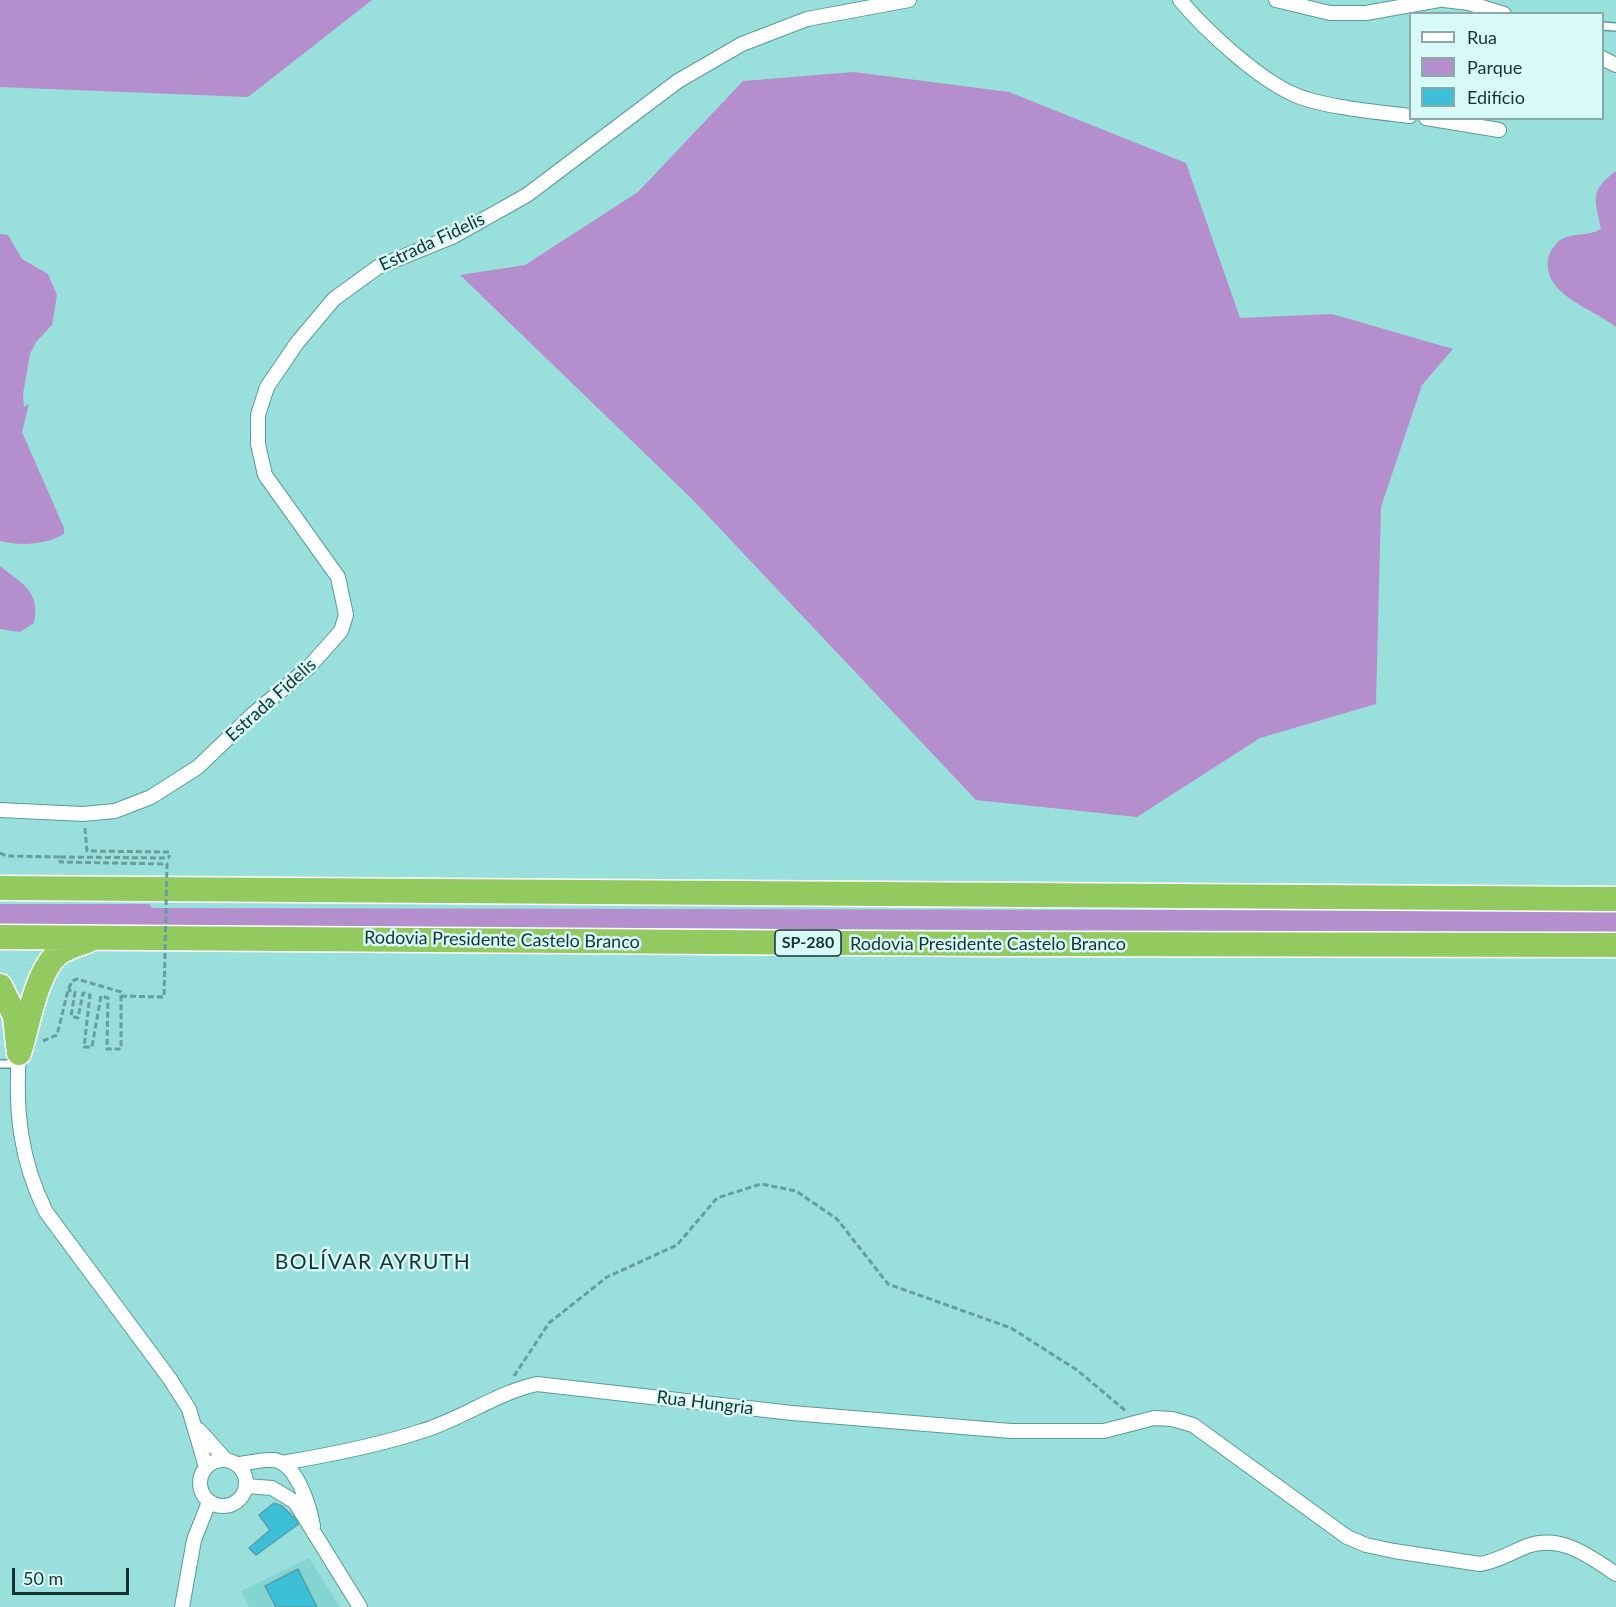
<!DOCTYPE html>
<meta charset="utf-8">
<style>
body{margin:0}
#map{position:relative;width:1616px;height:1607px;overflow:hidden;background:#99dfdc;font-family:Lato,sans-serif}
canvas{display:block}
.legend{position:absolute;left:1409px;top:12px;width:195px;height:108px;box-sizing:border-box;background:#d7f9f7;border:2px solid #8aaaa8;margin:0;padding:8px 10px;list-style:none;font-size:18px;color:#163332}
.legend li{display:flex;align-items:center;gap:12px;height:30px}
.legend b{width:30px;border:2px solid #8aaaa8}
.scale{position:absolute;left:12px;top:1568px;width:117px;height:27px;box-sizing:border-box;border:3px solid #163332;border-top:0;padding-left:8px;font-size:18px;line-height:21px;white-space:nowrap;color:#163332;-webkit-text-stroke:4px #d7f9f7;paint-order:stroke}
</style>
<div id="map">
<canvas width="1616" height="1607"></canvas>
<ul class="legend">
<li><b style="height:8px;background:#fff"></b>Rua</li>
<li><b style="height:16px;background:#b58ecd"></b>Parque</li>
<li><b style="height:16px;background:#3cc0d7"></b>Edifício</li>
</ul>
<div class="scale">50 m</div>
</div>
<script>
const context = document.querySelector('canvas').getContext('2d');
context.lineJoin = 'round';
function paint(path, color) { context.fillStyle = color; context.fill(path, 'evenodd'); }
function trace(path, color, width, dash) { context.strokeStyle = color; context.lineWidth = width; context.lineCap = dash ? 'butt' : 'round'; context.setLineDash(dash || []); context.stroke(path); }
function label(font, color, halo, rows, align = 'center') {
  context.font = font + ' Lato,sans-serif'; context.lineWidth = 5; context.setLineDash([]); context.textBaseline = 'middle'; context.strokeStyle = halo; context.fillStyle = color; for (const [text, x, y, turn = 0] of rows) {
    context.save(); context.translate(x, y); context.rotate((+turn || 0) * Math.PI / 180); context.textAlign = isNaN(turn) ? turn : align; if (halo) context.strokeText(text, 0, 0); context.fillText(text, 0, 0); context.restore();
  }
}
const built = new Path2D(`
 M309,1558L340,1607H249L241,1591Z`);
const green = new Path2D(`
 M0,0H372L248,97L0,87Z
 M854,72L1009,92L1186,163L1240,318L1332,314L1453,349L1422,385L1381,507L1376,704L1260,738L1137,817L976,800L692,499L460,275L525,265L638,192L743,81Z
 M1616,171V327C1592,308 1543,295 1548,259C1549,253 1555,244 1560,240C1573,232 1588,237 1601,229C1595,199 1589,191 1616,171Z
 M0,234L8,235L22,259L48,274L57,295L52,325L36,342L30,354L23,394L24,407L29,404L22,432L64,528V534C45,545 21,546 0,541Z
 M0,566C22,584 41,591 34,623L20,632L0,629Z
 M0,904H149L152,908L1616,911V933L0,925Z`);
const building = new Path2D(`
 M274,1503L282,1506L300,1523L256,1555L249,1548L270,1530L259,1515Z
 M298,1569L317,1607H276L265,1586Z`);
const path = new Path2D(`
 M85,828L87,851L169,852V858
 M0,853L7,856L60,857
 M43,1041L57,1035L68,990L72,981L77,979L121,992V1049H107L108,998L101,996L92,1047H84L90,995L83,993L78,1018L71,1016L75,992L68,990
 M514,1376L549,1323L607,1277L677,1245L717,1198L761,1184L796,1191L837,1219L888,1284L1011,1328L1077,1370L1127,1412`);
const lane = new Path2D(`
 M1602,26L1616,27
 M0,1064H19`);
const street = new Path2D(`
 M1180,0C1205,30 1257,78 1293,94C1321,107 1378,112 1410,116
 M1276,0L1330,13H1366L1439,0
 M1444,0L1469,3L1504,14
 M1602,58L1616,65
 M1426,118L1499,130
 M0,810L83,814L115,811L151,797L198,767L252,715L308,668L341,631L346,615L338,577L265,475L258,444V415L267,387L297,343L334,299L378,267L454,236L527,195L678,81L742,44L807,19L909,0
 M19,1053C15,1110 20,1160 46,1212L170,1379L189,1409L206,1467
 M199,1430L225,1459
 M200 1483a23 23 0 1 1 46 0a23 23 0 1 1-46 0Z
 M282,1463C329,1455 377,1446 422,1431C462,1419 496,1393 537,1384L792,1413L1011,1431H1104L1154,1418L1172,1419L1193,1425L1347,1537L1366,1545L1394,1551L1480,1564C1498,1561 1510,1553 1527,1546C1561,1534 1589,1556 1616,1574
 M237,1464C249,1463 263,1459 274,1460C297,1463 310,1508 313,1526
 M246,1486L272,1488L295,1502L360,1607
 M182,1607L194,1540L209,1502`);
const highway = new Path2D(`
 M0,888L1616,899
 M0,937L994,944L1616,945
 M0,986L15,1016L18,1046
 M19,1053C28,1026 36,970 59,953C67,947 79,944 89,940`);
const pathBridge = new Path2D(`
 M121,996L164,997L167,864L60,862V857L169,858`);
const shields = [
 [808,943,66]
];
const shieldNames = [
 ["SP-280",808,943]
];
const streetNames = [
 ["Estrada Fidelis",432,242,-25],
 ["Estrada Fidelis",271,700,-42],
 ["Rodovia Presidente Castelo Branco",502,940,1],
 ["Rodovia Presidente Castelo Branco",988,944],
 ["Rua Hungria",705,1403,7]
];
const quarterNames = [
 ["BOLÍVAR AYRUTH",373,1262]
];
paint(built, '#84d5d2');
paint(green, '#b58ecd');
paint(building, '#3cc0d7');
trace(building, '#5a9caa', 1.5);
trace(lane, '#579c99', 10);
trace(street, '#579c99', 16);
trace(highway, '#fff', 27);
trace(path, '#689f9d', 3, [6, 3]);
trace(lane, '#fff', 7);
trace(street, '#fff', 14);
trace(highway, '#92ca60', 24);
trace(pathBridge, '#689f9d', 3, [6, 3]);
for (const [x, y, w] of shields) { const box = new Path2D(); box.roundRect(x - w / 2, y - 13, w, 26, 4.5); context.fillStyle = '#d7f9f7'; context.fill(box); trace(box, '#163332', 1.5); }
label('bold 16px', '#163332', null, shieldNames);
label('18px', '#163332', '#d7f9f7', streetNames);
context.letterSpacing = '1.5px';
label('21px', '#163332', '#d7f9f7', quarterNames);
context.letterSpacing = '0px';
</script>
